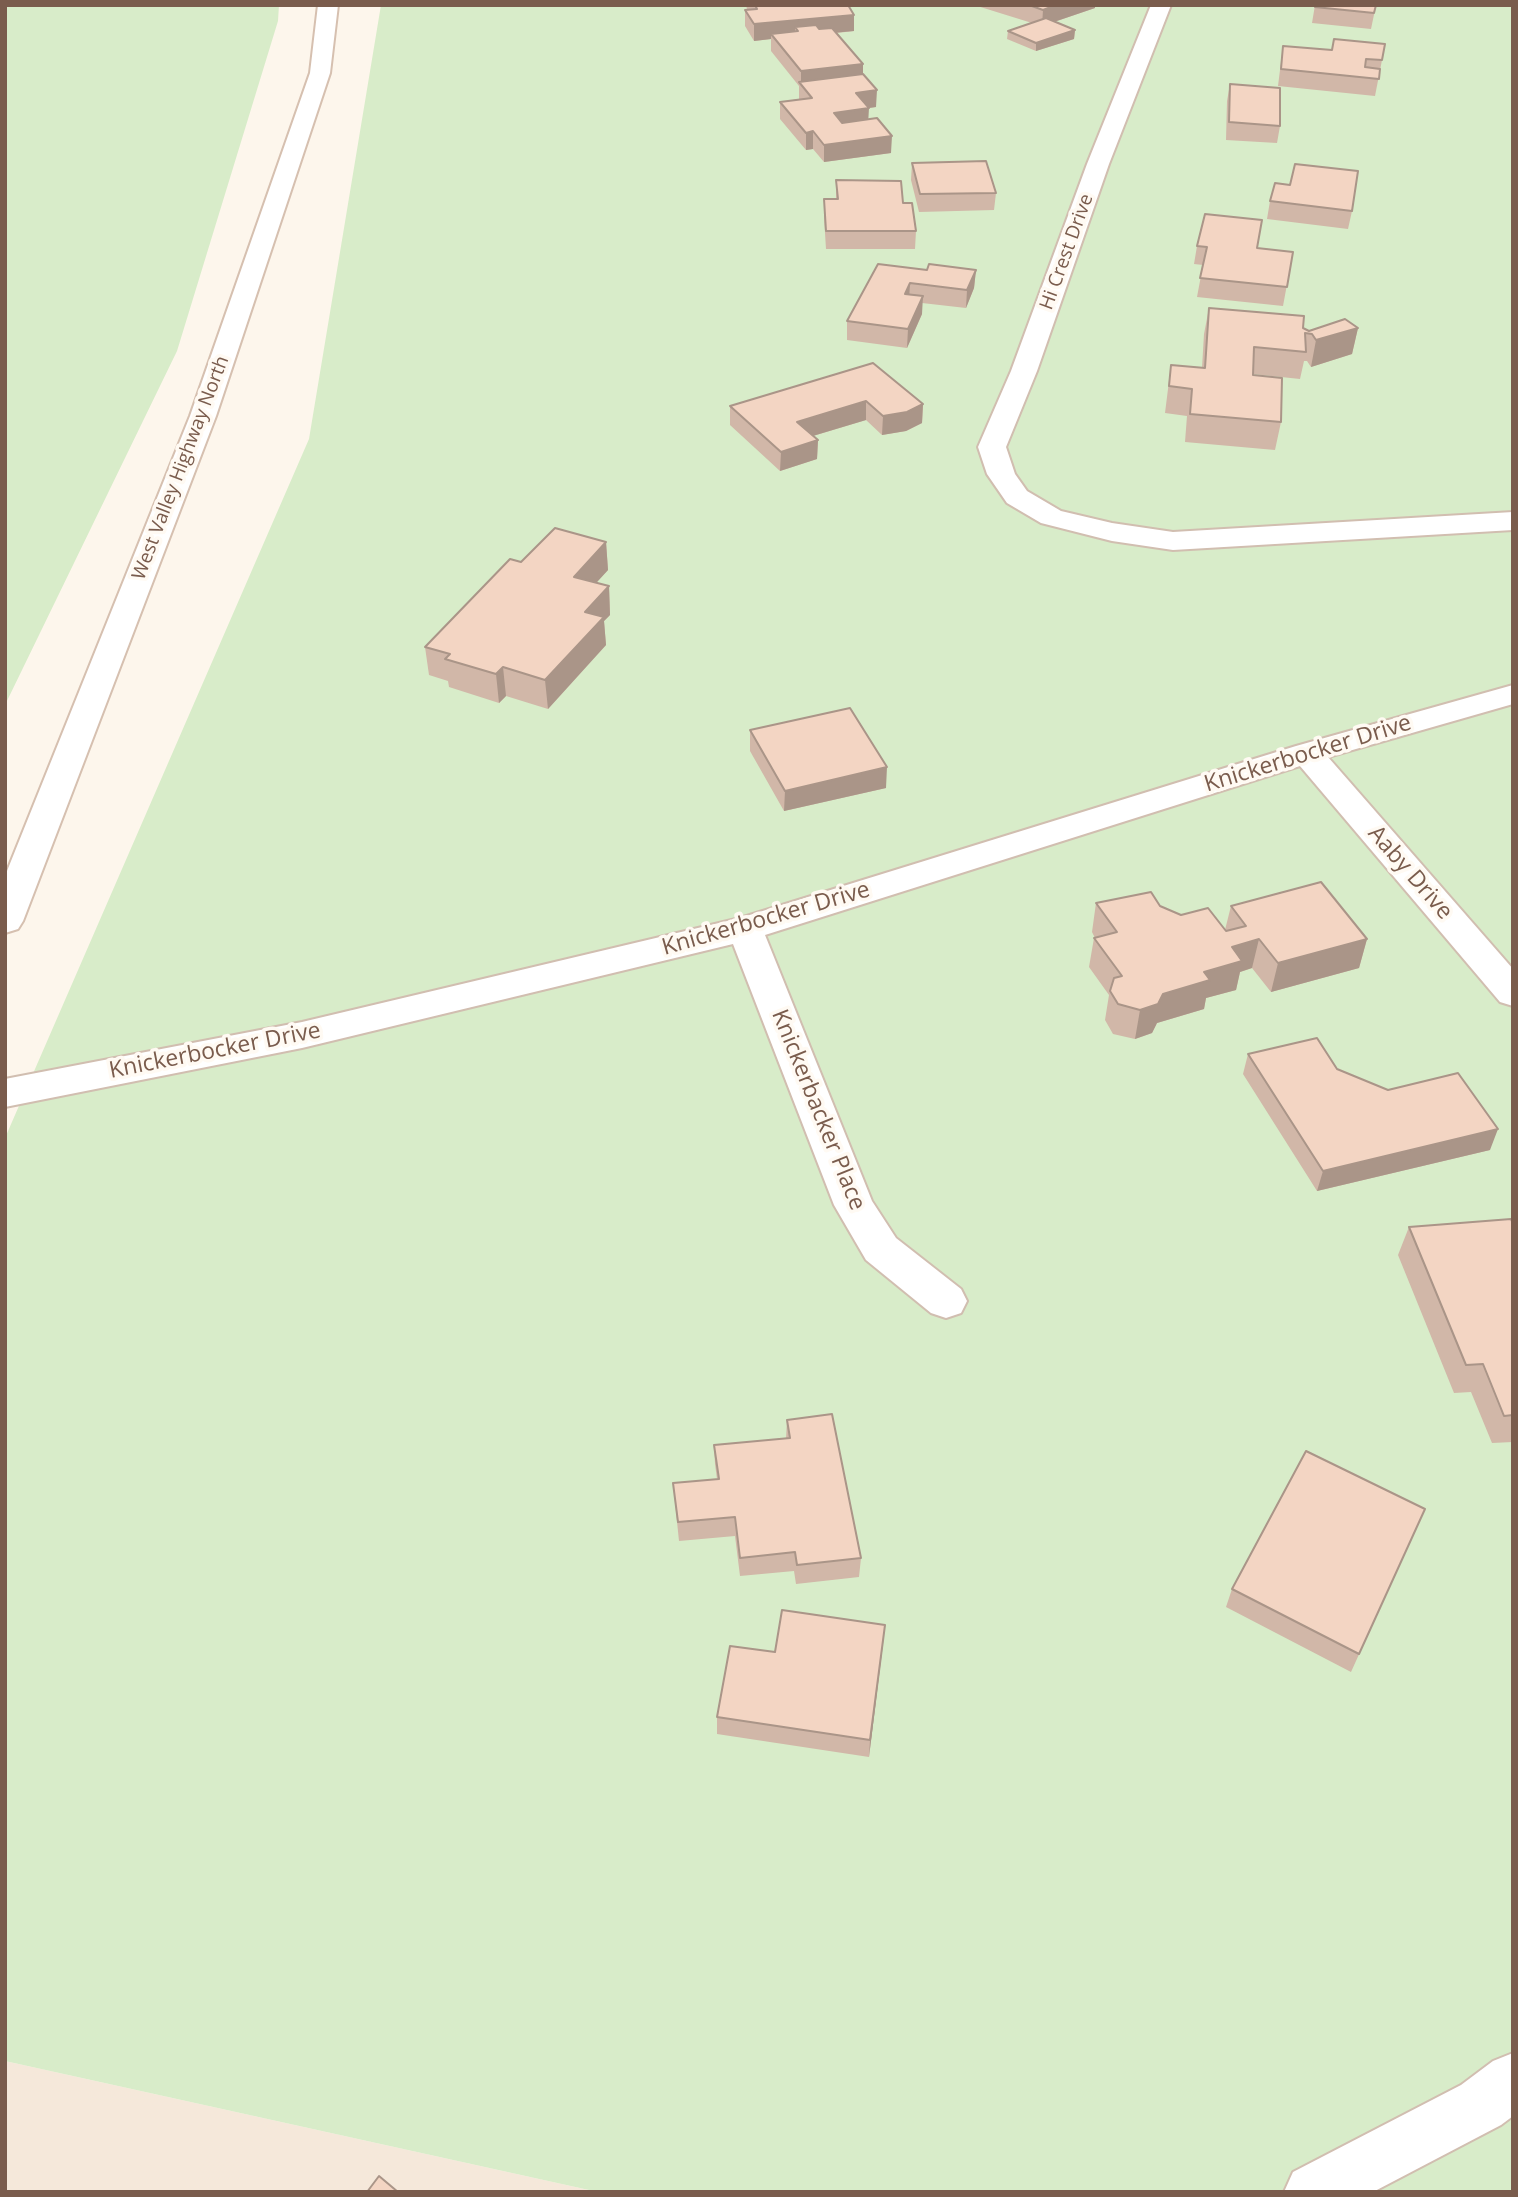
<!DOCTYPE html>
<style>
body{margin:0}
#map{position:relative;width:1518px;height:2197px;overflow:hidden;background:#fdf6ec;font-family:"Open Sans",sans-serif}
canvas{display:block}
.frame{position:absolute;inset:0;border:7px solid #7a5c4d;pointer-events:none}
</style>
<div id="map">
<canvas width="1518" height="2197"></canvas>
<div class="frame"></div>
</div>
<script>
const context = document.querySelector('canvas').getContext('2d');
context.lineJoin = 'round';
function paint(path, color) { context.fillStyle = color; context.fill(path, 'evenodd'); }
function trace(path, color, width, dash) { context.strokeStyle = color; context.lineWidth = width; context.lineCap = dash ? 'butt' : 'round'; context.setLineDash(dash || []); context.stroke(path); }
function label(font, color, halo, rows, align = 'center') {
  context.font = font + ' "Open Sans",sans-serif'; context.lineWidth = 7; context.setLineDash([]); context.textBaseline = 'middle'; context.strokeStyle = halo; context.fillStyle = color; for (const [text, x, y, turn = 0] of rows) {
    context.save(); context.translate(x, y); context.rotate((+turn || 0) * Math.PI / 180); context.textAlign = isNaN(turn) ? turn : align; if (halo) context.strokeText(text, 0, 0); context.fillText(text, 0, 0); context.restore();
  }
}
const residential = new Path2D(`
 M5,2061L598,2192H5Z`);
const green = new Path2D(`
 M5,5H279L278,21L177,351L5,705Z
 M381,5H1513V2192H598L5,2061V1138L309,439Z`);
const minor = new Path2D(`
 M1151,5H1171L1109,164L1037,371L1006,447L1015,474L1027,491L1061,511L1112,523L1173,532L1513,512V530L1173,550L1112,541L1041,523L1007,503L987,474L978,447L1011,371L1087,164Z
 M1513,685V704L1328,757L1513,969V1006L1500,1002L1300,766L765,935L872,1201L896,1238L961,1289L967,1301L961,1313L946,1318L931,1313L866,1260L834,1205L733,944L302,1048L5,1107V1079L302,1022L740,918L1296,746Z
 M1513,2053V2116L1501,2125L1373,2192H1284L1293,2172L1461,2085L1493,2061Z`);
const secondary = new Path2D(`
 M318,5H338L330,73L216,416L23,921L18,929L5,933V876L190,416L310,73Z`);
const wall = new Path2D(`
 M746,5H848L854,31L837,33L863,64V74L876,107L868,108V119L891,153L824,162L813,149L806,150L780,119V102L799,99V86L771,51V39L754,41L745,26V10L747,9Z
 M974,5H1095V8L1054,22L1075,30L1074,39L1036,51L1007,39L1008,31L1032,23Z
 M1315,5H1376L1371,29L1312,23Z
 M1283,46L1382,60L1375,96L1278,86Z
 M1230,84L1280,126L1277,143L1226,140L1227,101Z
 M912,163L996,193L994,210L919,212L911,180Z
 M836,180L903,203L916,231L915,249H826L824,217V199H836Z
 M1270,201L1352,211L1348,229L1267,219Z
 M1197,246L1257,248L1293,252L1283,306L1197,297L1203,265L1194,264Z
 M927,270H976L974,288L966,308L922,303V314L907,348L847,340V321Z
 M1209,308L1303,328L1309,331L1358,328L1352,354L1311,367L1307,361H1304L1300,379L1253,374L1281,422L1275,450L1185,442L1187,416L1165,413L1171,365L1202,368L1204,334Z
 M873,363L923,404L922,423L906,431L882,435L866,420L813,436L818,440L817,459L780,471L730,425V406Z
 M606,542L608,570L596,583L609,586L610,615L604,621L606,645L548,709L506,696L499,703L449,687L448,681L429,675L425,647L521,562Z
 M750,730L886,788L784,811L750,751Z
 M1096,903L1160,906L1181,915L1225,930L1231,906L1367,939L1359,968L1271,992L1252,968L1240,972L1236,990L1206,998L1204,1009L1157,1023L1152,1033L1135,1039L1113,1034L1105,1020L1109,995L1089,967L1094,938H1095L1092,932Z
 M1248,1054L1337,1069L1490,1150L1317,1191L1243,1074Z
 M1513,1224V1442L1492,1443L1471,1392L1454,1393L1398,1255L1409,1227Z
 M787,1420L861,1558L859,1577L796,1584L794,1571L740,1576L735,1536L679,1541L673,1483L717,1479L715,1464L714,1445L786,1439Z
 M1425,1509L1351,1672L1226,1607L1232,1589Z
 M885,1625L869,1757L717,1734V1717L775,1652Z`);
const shadedWall = new Path2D(`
 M1056,5H1095V8L1042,26L1043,10Z
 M854,15V31L798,36V31L795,27V37L771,34V39L754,41V24Z
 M1075,30L1074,39L1036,51V43Z
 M863,64V81L801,84V71Z
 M877,90L876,107L855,110L856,93Z
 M869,108L868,125L834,130V113Z
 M813,131V149L806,150V133Z
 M892,136L891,153L824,162V145Z
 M976,270L974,288L966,308L967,290Z
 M910,283L909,301L905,294Z
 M923,296L922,314L907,348L908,329Z
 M1358,328L1352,354L1311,367L1316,340Z
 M866,401V420L796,441L797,422Z
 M923,404L922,423L906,431L882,435L883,416Z
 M818,440L817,459L780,471L781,452Z
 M606,542L608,570L576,605L574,577Z
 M609,586L610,615L604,621L606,645L548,709L545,680L585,612Z
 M503,667L506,696L499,703L496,674Z
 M887,767L886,788L784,811L785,791Z
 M1259,939L1252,968L1240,972L1236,990L1206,998L1204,1009L1157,1023L1152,1033L1135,1039L1140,1010L1163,994L1204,972L1232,947Z
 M1367,939L1359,968L1271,992L1278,963Z
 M1498,1129L1490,1150L1317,1191L1323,1171Z
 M885,1625L883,1644L869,1757L870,1740Z`);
const building = new Path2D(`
 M755,5H848L854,15L754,24L745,10L757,9Z
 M1029,5H1056L1043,10Z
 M1315,5H1376L1374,13L1315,7Z
 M1046,18L1075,30L1036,43L1008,31Z
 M816,25L819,29L832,28L863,64L801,71L771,34L798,31L795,27Z
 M1334,39L1385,44L1382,60L1366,59L1365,67L1380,69L1379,79L1281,69L1283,46L1332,50Z
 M863,74L877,90L856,93L869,108L834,113L842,123L877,118L892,136L824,145L813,131L806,133L780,102L812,98L799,82Z
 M1230,84L1280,88V126L1229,122Z
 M986,161L996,193L920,194L912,163Z
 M1295,164L1358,171L1352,211L1270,201L1275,183L1290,185Z
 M836,180L901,181L903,203H912L916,231H826L824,199H838Z
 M1205,214L1262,220L1257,248L1293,252L1287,287L1200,278L1207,247L1197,246Z
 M878,264L927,270L929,264L976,270L967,290L910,283L905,294L923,296L908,329L847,321Z
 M1209,308L1304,316L1303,328L1309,331L1345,319L1358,328L1316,340L1312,334L1305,333L1306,352L1254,347L1253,375L1282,378L1281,422L1190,414L1192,389L1169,386L1171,365L1205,368Z
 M873,363L923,404L907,412L883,416L866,401L797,422L818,440L781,452L730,406Z
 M555,528L606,542L574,577L609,586L585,612L604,617L545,680L503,667L496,674L445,659L450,654L425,647L510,559L521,562Z
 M850,708L887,767L785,791L750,730Z
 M1321,882L1367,939L1278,963L1259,939L1232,947L1242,961L1204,972L1210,980L1163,994L1158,1004L1140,1010L1118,1004L1110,991L1114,978L1122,976L1094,938L1117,932L1096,903L1151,892L1160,906L1181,915L1208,908L1226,931L1246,926L1231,906Z
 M1317,1038L1337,1069L1388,1090L1458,1073L1498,1129L1323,1171L1248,1054Z
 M1511,1219L1513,1224V1415L1504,1416L1483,1364L1466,1365L1409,1227Z
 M832,1414L861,1558L797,1565L795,1552L740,1558L735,1517L678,1522L673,1483L719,1479L714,1445L790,1438L787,1420Z
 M1306,1451L1425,1509L1359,1654L1232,1589Z
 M782,1610L885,1625L870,1740L717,1717L730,1646L775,1652Z
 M379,2176L398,2192H367Z`);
const farStreetnames = [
 ["Hi Crest Drive",1067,252,-70],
 ["West Valley Highway North",181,468,-69]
];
const streetNames = [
 ["Knickerbocker Drive",1308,754,-17],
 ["Aaby Drive",1410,873,49],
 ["Knickerbocker Drive",766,919,-16],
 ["Knickerbocker Drive",215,1051,-11],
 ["Knickerbacker Place",818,1110,68]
];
paint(residential, '#f5e8da');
paint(green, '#d8ecc9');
trace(minor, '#d1beb0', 4);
trace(secondary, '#d6c0b0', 4);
paint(minor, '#fff');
paint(secondary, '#fff');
paint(wall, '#d1b7a8');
paint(shadedWall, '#aa9588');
paint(building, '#f3d5c3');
trace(building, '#aa9588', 2);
label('19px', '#7a5c4d', '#fffaf3', farStreetnames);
label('23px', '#7a5c4d', '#fffaf3', streetNames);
</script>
